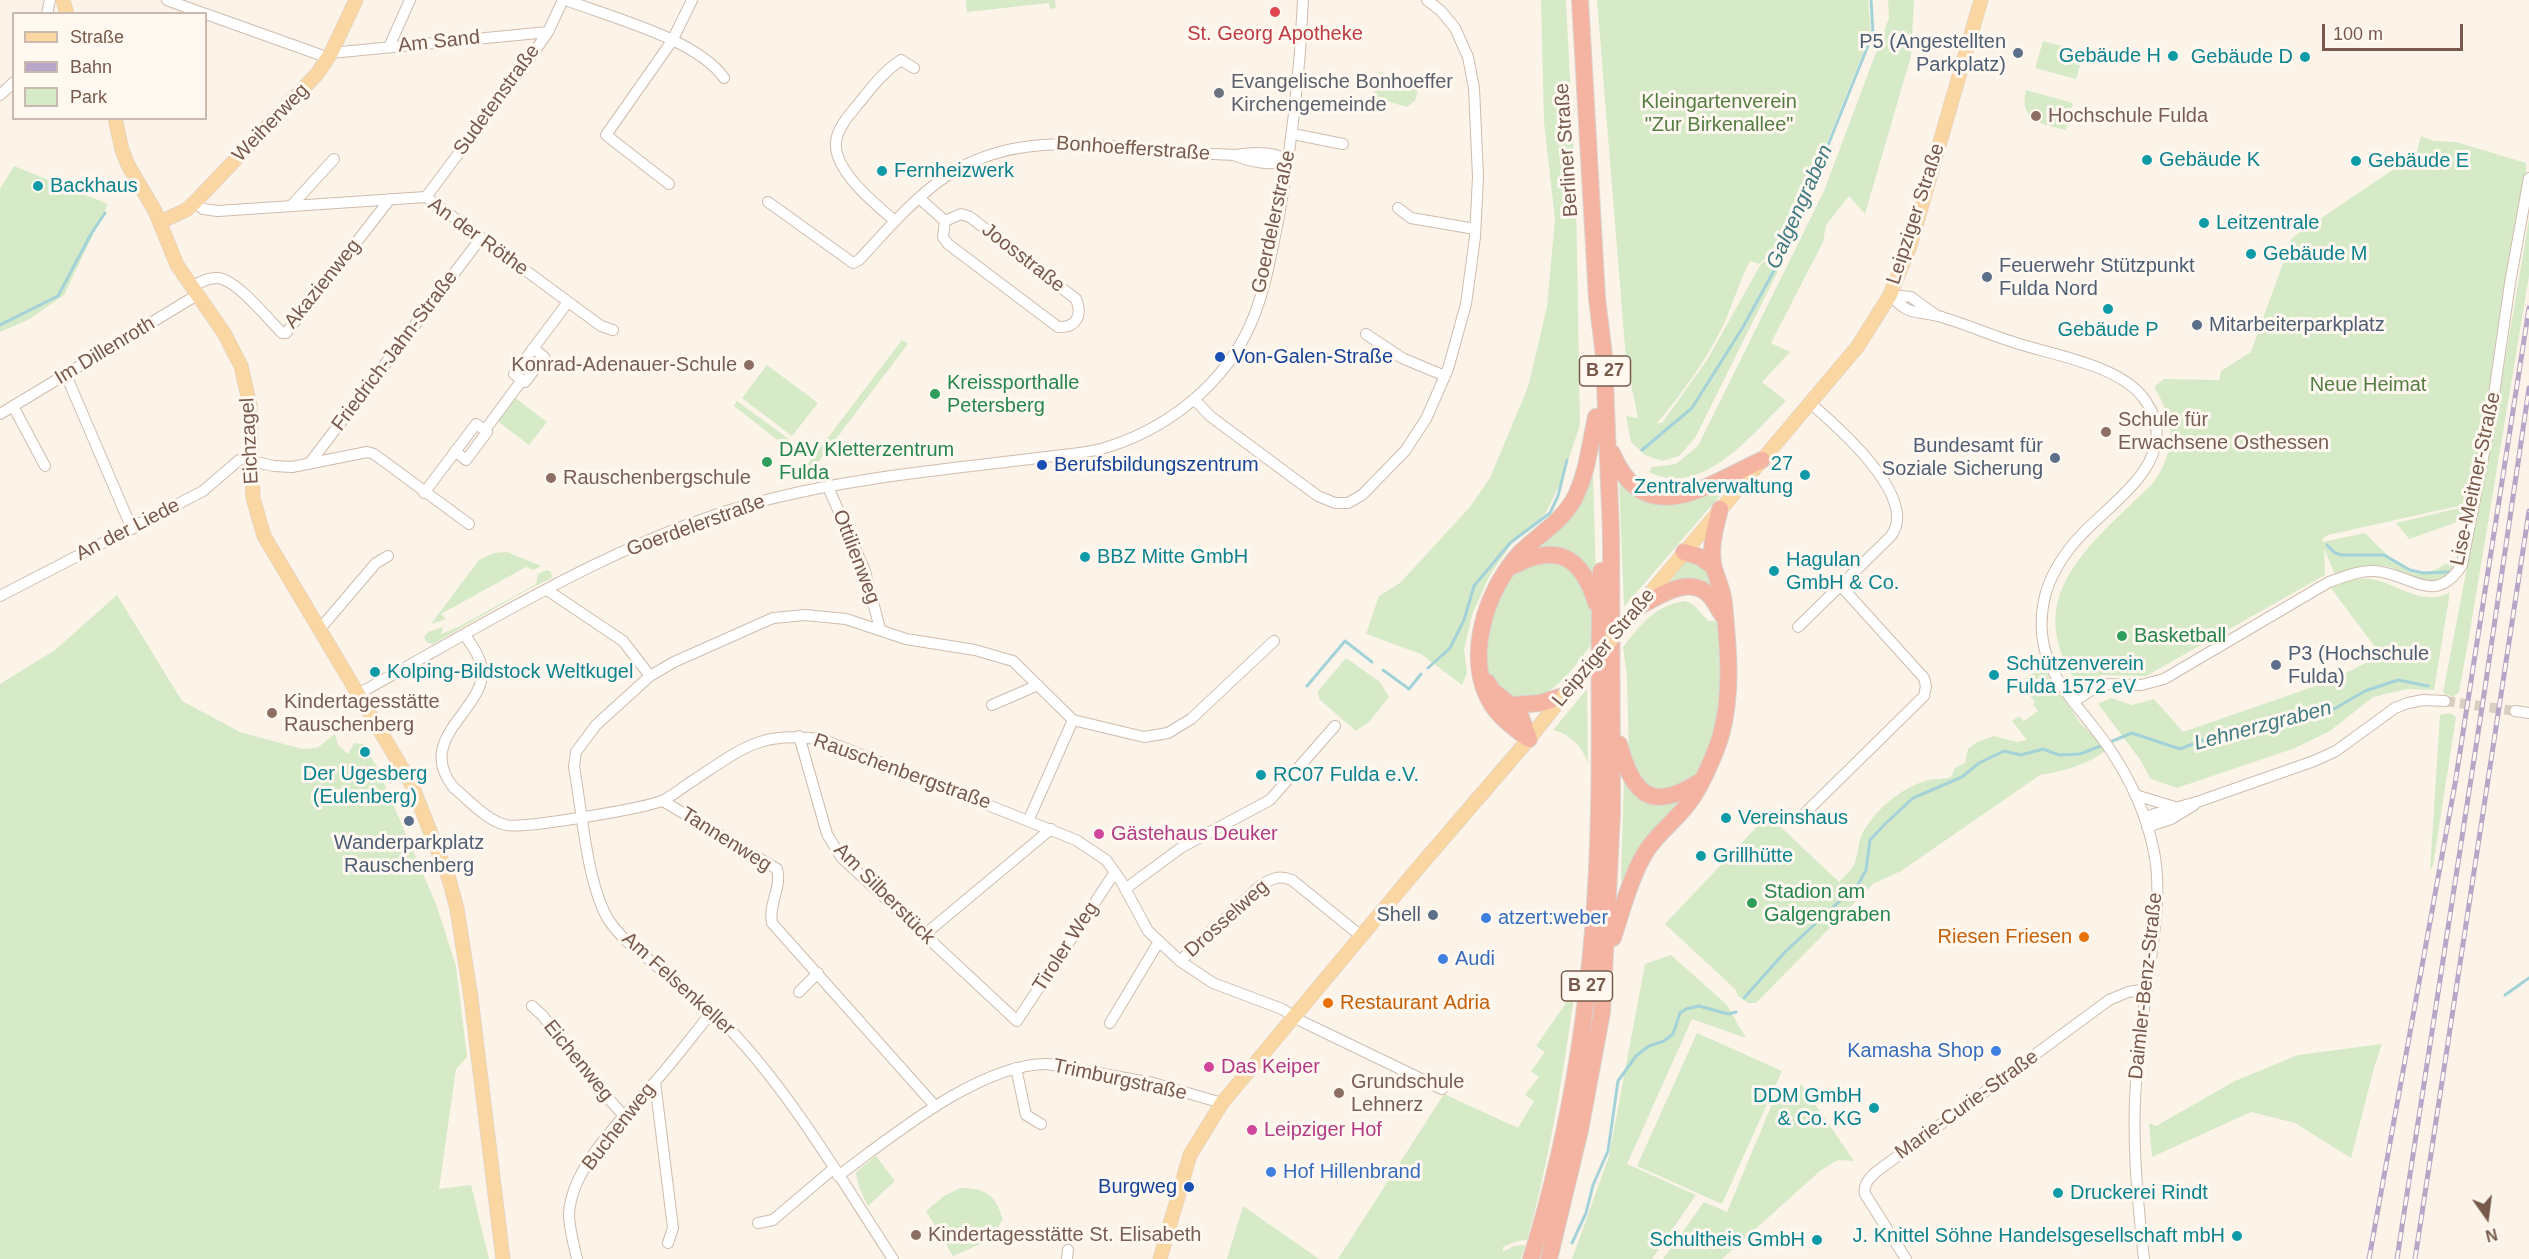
<!DOCTYPE html>
<meta charset="utf-8">
<style>
body{margin:0}
#map{position:relative;width:2529px;height:1259px;overflow:hidden;background:#fcf4e9;font-family:Arial,sans-serif}
canvas{display:block}
.legend{position:absolute;left:12px;top:12px;width:195px;height:108px;box-sizing:border-box;background:#fff8f0;border:2px solid #c9b9ae;margin:0;padding:8px 10px;list-style:none;font-size:18px;color:#775a4c}
.legend li{display:flex;align-items:center;gap:12px;height:30px}
.legend b{width:30px;border:2px solid #c9b9ae}
.north{position:absolute;left:2457px;top:1187px;width:60px;height:60px;-webkit-text-stroke:4px #fff8f0;paint-order:stroke;rotate:166deg;font-size:16px;font-weight:700;line-height:24px;text-align:center;color:#775a4c}
.north::after{content:'';display:block;margin:auto;width:21px;height:27px;background:#775a4c;clip-path:polygon(50% 0,100% 100%,50% 72%,0 100%)}
.scale{position:absolute;left:2322px;top:24px;width:141px;height:27px;box-sizing:border-box;border:3px solid #775a4c;border-top:0;padding-left:8px;font-size:18px;line-height:21px;white-space:nowrap;color:#775a4c;-webkit-text-stroke:4px #fff8f0;paint-order:stroke}
</style>
<div id="map">
<canvas width="2529" height="1259"></canvas>
<ul class="legend">
<li><b style="height:8px;background:#fad6a3"></b>Straße</li>
<li><b style="height:8px;background:#b7a6c7"></b>Bahn</li>
<li><b style="height:16px;background:#d6eac7"></b>Park</li>
</ul>
<div class="north">N</div>
<div class="scale">100 m</div>
</div>
<script>
const context = document.querySelector('canvas').getContext('2d');
context.lineJoin = 'round';
function paint(path, color) { context.fillStyle = color; context.fill(path, 'evenodd'); }
function trace(path, color, width, dash) { context.strokeStyle = color; context.lineWidth = width; context.lineCap = dash ? 'butt' : 'round'; context.setLineDash(dash || []); context.stroke(path); }
function label(font, color, halo, rows, align = 'center') {
  context.font = font + ' Arial,sans-serif'; context.lineWidth = 6; context.setLineDash([]); context.textBaseline = 'middle'; context.strokeStyle = halo; context.fillStyle = color; for (const [text, x, y, turn = 0] of rows) {
    context.save(); context.translate(x, y); context.rotate((+turn || 0) * Math.PI / 180); context.textAlign = isNaN(turn) ? turn : align; if (halo) context.strokeText(text, 0, 0); context.fillText(text, 0, 0); context.restore();
  }
}
const green = new Path2D(`
 M966,0H1055L1056,8L1050,9L1049,3L967,12Z
 M1541,0H1566L1576,197L1580,425L1561,482L1545,514L1512,543L1490,575L1473,612L1464,649L1467,673L1462,685L1421,654L1366,634L1379,596L1400,583L1470,507L1490,478L1528,387L1547,307L1555,220L1544,122Z
 M1597,0H1868L1871,33L1789,237L1759,264L1750,261C1739,282 1733,304 1723,326C1706,360 1682,394 1657,423H1662L1707,360L1761,264L1777,252L1781,265L1695,438L1679,456L1662,461L1645,455L1631,442L1626,416L1638,418L1626,360Z
 M1888,0H1914L1911,56L1865,214L1849,196L1826,225L1823,242L1771,343L1790,352L1762,382L1786,401C1752,434 1702,499 1649,472L1652,467L1676,464L1698,446L1824,191L1889,18Z
 M2043,41L2084,52L2076,79L2035,68Z
 M1380,72L1419,86L1415,101L1407,107L1373,97Z
 M2026,90L2073,103L2066,130C2042,124 2018,121 2026,90Z
 M2421,136L2434,141L2456,142L2526,163V176L2472,503L2328,535L2322,539L2323,542L2365,533C2380,548 2405,576 2428,572C2438,570 2449,561 2458,557C2449,583 2431,587 2406,576C2401,574 2396,569 2390,567C2372,562 2351,568 2335,574L2324,549L2325,575L2146,676L2101,675L2082,690C2014,597 2091,545 2154,482C2177,448 2175,421 2154,387L2164,379L2219,380L2221,371L2251,352L2292,238L2416,154Z
 M14,166L108,204L64,295L28,320L0,332V189Z
 M2529,219V276L2468,643L2459,692L2453,697L2443,693L2493,431Z
 M902,340L908,344L810,473L804,469Z
 M767,365L818,403L792,436L742,398Z
 M514,397L547,422L529,445L496,420Z
 M737,401L790,440L785,446L734,406Z
 M1591,474H1593L1596,579L1590,574L1534,554Z
 M1736,477L1624,607L1619,480L1635,495Z
 M2468,506L2466,519L2409,539L2396,523Z
 M507,552L541,566L534,570L526,567L441,614L446,619L431,624L479,560L494,553Z
 M1543,559L1571,566L1593,613V643C1579,660 1565,681 1546,693C1536,700 1528,700 1516,698C1466,688 1488,604 1512,577C1520,567 1531,564 1543,559Z
 M1686,560L1703,565L1716,588L1669,584Z
 M546,570L551,572L552,578L525,591L433,644L426,642L424,637L428,632L443,627L441,634L460,626L536,584L538,574Z
 M2352,579C2360,579 2369,578 2376,580C2401,586 2424,607 2450,592L2434,690L2407,689L2373,697L2330,731L2295,748L2177,788L2151,779L2139,758L2098,704L2111,698L2132,705L2154,699L2183,732L2330,681L2381,655L2331,588Z
 M117,595L182,701L240,732L302,749L317,748L335,734L338,745L348,754L354,743L363,744L377,767L436,904L456,966L467,1057L456,1069L439,1189L471,1185L489,1259H0V684L55,650Z
 M1686,601L1695,606L1708,621H1716C1730,662 1722,743 1692,778C1686,784 1671,788 1663,791L1641,784L1629,755L1627,677L1623,647C1641,624 1655,605 1686,601Z
 M1346,658L1380,682L1389,697L1369,722L1356,731L1319,699L1318,691Z
 M2042,667L2081,724L2107,750C2086,765 2065,771 2040,775L1901,871L1873,884L1756,1003H1748L1737,995L1736,990L1665,924L1768,815L1839,882C1843,877 1849,873 1852,868C1859,858 1857,843 1863,832C1877,808 1902,787 1929,780C1937,778 1943,780 1951,777L1955,768L1965,763L1968,749L1977,742L1994,736L2017,742L2027,740L2012,721L2019,716L2024,721L2038,711L2033,704L2035,702L2020,682Z
 M1587,689L1588,764C1583,747 1570,734 1553,730Z
 M2451,713L2456,717L2433,866L2430,870L2440,715Z
 M1624,779L1629,785L1686,796L1622,889L1621,877Z
 M1671,955L1726,1004L1746,1038L1692,1019L1627,1164L1696,1195L1652,1259H1572L1609,1156L1645,964Z
 M1575,990C1563,1075 1550,1158 1527,1240L1517,1241L1503,1247V1252L1514,1246L1525,1245L1521,1259H1338L1444,1094L1518,1128L1534,1101L1525,1095L1539,1077L1531,1071L1545,1052L1536,1046Z
 M1697,1033L1782,1071L1722,1204L1637,1166Z
 M2382,1044L2374,1068L2351,1158L2295,1123L2251,1112L2152,1157L2149,1123L2156,1126L2235,1081L2298,1055Z
 M1801,1084L1854,1161L1838,1160L1821,1170L1722,1259H1663L1704,1202L1727,1212L1779,1087L1794,1094Z
 M876,1156L895,1181L868,1206C862,1195 857,1183 856,1172Z
 M960,1188C987,1189 994,1193 1003,1219L990,1240L953,1256L926,1211L944,1196Z
 M1243,1206L1319,1259H1227Z`);
const stream = new Path2D(`
 M0,325L58,296L91,234L105,213
 M1642,450L1692,408L1743,327L1788,245L1873,33L1871,0
 M2327,545L2335,553L2341,555H2384L2410,570L2423,573L2449,572
 M1428,668L1450,648L1464,620L1474,586L1510,543L1550,513L1558,496L1567,460
 M1383,670L1409,689L1421,674
 M1307,686L1345,641L1372,662
 M2110,742L2132,733L2180,749L2206,739L2334,709L2365,691L2398,680L2428,686
 M2505,995L2529,978
 M1744,998L1784,953L1859,883L1866,870L1870,840L1885,824L1913,798L1962,777L1979,763L2004,751L2021,755L2043,749L2059,755L2080,754L2103,745
 M1572,1243L1586,1213L1593,1185L1608,1151L1618,1081L1636,1056L1649,1046L1664,1041L1673,1034L1680,1013L1686,1009L1699,1006L1728,1014L1736,1012`);
const minorTunnel = new Path2D(`
 M2445,701L2515,711`);
const minor = new Path2D(`
 M167,0L205,14
 M566,0C610,17 697,39 724,78
 M47,14L50,0
 M206,14L329,58
 M389,47L410,0
 M331,53L548,32
 M0,95L14,82
 M1293,134L1343,144
 M1236,156C1252,162 1271,167 1288,160
 M669,184L606,135L672,41L692,0
 M426,197L532,55L548,32L563,0
 M919,198L945,221
 M195,202L203,209L218,211L426,197L601,326L613,330
 M768,202L853,263L859,260C886,231 912,200 945,177C1010,132 1089,144 1162,151C1187,153 1211,154 1236,155C1253,152 1273,151 1288,160
 M291,206L334,159
 M1398,208L1411,218L1475,229
 M961,214L970,217L1076,299C1083,316 1076,328 1058,327L948,244L943,237L945,221Z
 M895,221C875,204 833,170 836,142C837,128 851,113 859,103C872,87 883,72 901,60L914,68
 M191,287C199,283 208,277 218,278C237,280 268,319 282,333H286L390,199
 M1890,295C1910,316 1912,310 1938,316C1963,323 1988,334 2013,342C2052,355 2121,365 2145,400C2187,460 2106,504 2074,543C2061,559 2050,576 2045,596C2028,668 2076,698 2111,751C2131,781 2147,817 2154,852C2162,892 2154,934 2149,973C2144,1006 2140,1038 2137,1070C2131,1134 2137,1196 2144,1259
 M1890,295L1911,297L1937,316
 M1366,334L1402,358L1445,376
 M66,375L132,529
 M522,380L525,382L544,357L533,348
 M1194,399L1210,416L1288,474L1318,496L1335,503H1348L1362,495L1405,451L1426,419L1448,369L1466,304L1475,237L1478,177L1474,88L1468,57L1455,28L1441,11L1427,0
 M13,406L45,466
 M0,414L197,295
 M455,451L466,460L487,432L485,430
 M251,461L274,466L292,467L367,452L374,454L469,524
 M309,464L481,238
 M828,487L865,571L880,629
 M424,493L476,424L485,430L522,380L514,374L568,302
 M547,590L623,641L650,676
 M0,596L203,491L239,460L251,457
 M1798,627L1891,536C1920,498 1837,426 1810,403
 M319,630L376,563L388,556
 M465,635C472,646 480,656 482,669C486,710 413,738 454,788C469,800 487,821 506,825C523,829 647,808 664,800C674,795 684,786 694,780C744,747 762,730 824,740L1076,840L1106,860L1121,881L1148,931L1180,961L1213,983L1282,1009L1301,1021L1442,1089
 M358,694C487,623 625,534 770,499C857,477 949,469 1038,458C1059,455 1080,454 1101,449C1161,432 1217,391 1246,334C1264,299 1271,255 1279,216C1292,144 1300,73 1303,0
 M2073,702L2101,684L2141,685L2164,679L2329,582C2344,577 2359,570 2375,571C2411,574 2435,607 2462,565L2490,422L2510,283L2529,178
 M992,705L1038,685
 M2515,711L2529,713
 M799,736L827,834L841,857L1017,1021L1115,872
 M2135,795L2175,807
 M663,801L777,869C782,888 768,904 772,923L935,1106
 M1806,812L1924,696L1926,686L1924,678L1840,585
 M2144,817L2200,801L2314,761L2336,751L2395,708L2408,703L2423,700L2445,701
 M1029,819L1073,720L1144,737L1168,733L1191,719L1274,641
 M2147,827L2171,819L2194,805
 M1125,889L1182,847L1270,800L1335,726
 M924,935L1051,829
 M1180,961L1261,885C1273,878 1279,875 1292,880L1361,936
 M799,992L818,973
 M532,1006L543,1016L583,1070L624,1116
 M1110,1023L1158,943
 M1016,1068L1026,1115L1041,1124
 M655,1082L673,1228L668,1243
 M838,1176C891,1137 980,1063 1048,1064L1153,1083L1222,1103
 M758,1223L773,1220L833,1169
 M577,1259C574,1245 569,1228 569,1214C571,1167 624,1117 653,1084C674,1061 692,1036 712,1012
 M893,1259C845,1186 797,1103 738,1038C713,1010 682,987 653,963C638,951 621,938 610,922C587,888 582,810 574,767L576,752L596,725L650,676L674,662L773,618L805,615L846,619L906,639L975,650L1013,661L1073,720
 M1067,1259L1068,1250
 M1906,1259L1865,1194C1863,1184 1869,1179 1876,1172L2109,1000L2128,992L2147,989`);
const major = new Path2D(`
 M63,0L67,14
 M115,118L122,150L128,165L155,211L177,265L224,333L241,366L250,405L253,498L264,536L411,783L449,879L457,909L471,998L503,1259
 M160,222L186,210L195,202L317,74L331,53L356,0
 M1641,604L1858,346L1890,295L1910,246L1981,0
 M1160,1259L1190,1155L1222,1103L1413,874L1529,739L1563,696`);
const highway = new Path2D(`
 M1612,453C1645,532 1707,485 1762,460
 M1684,552L1700,557L1714,567
 M1513,566C1557,542 1582,557 1596,603
 M1640,606C1659,596 1690,574 1710,596C1715,602 1719,610 1723,616
 M1487,682L1493,691L1519,712L1529,739
 M1513,705L1540,703L1563,696
 M1529,739C1516,730 1501,719 1492,705C1463,659 1486,589 1521,552C1538,535 1560,523 1573,501C1587,476 1590,444 1596,417
 M1619,744C1633,794 1650,813 1699,782
 M1613,938C1622,910 1630,879 1645,853C1657,833 1677,820 1690,801C1701,787 1716,752 1721,735C1733,690 1728,648 1724,603C1723,591 1717,579 1714,568C1709,548 1715,529 1720,509
 M1531,1259C1576,1116 1596,962 1599,812C1601,732 1598,652 1601,571
 M1549,1259L1580,1130L1602,1012L1612,813L1611,534L1604,356L1597,298L1580,0`);
const rail = new Path2D(`
 M2369,1259L2455,784L2529,308
 M2397,1259L2485,688L2529,388
 M2415,1259L2529,511`);
const majorBridge = new Path2D(`
 M1563,696L1630,617`);
const markers = [
 [1275,12,6,"#e0444e"],
 [2018,53,6,"#5c6f8a"],
 [2173,56,6,"#0f9aa8"],
 [2305,57,6,"#0f9aa8"],
 [1219,93,6,"#6b7280"],
 [2036,116,6,"#8d6e63"],
 [2147,160,6,"#0f9aa8"],
 [2356,161,6,"#0f9aa8"],
 [882,171,6,"#0f9aa8"],
 [38,186,6,"#0f9aa8"],
 [2204,223,6,"#0f9aa8"],
 [2251,254,6,"#0f9aa8"],
 [1987,277,6,"#5c6f8a"],
 [2108,309,6,"#0f9aa8"],
 [2197,325,6,"#5c6f8a"],
 [1220,357,6,"#1a4fb4"],
 [749,365,6,"#8d6e63"],
 [935,394,6,"#2e9e5b"],
 [2106,432,6,"#8d6e63"],
 [2055,458,6,"#5c6f8a"],
 [767,462,6,"#2e9e5b"],
 [1042,465,6,"#1a4fb4"],
 [1805,475,6,"#0f9aa8"],
 [551,478,6,"#8d6e63"],
 [1085,557,6,"#0f9aa8"],
 [1774,571,6,"#0f9aa8"],
 [2122,636,6,"#2e9e5b"],
 [2276,665,6,"#5c6f8a"],
 [375,672,6,"#0f9aa8"],
 [1994,675,6,"#0f9aa8"],
 [272,713,6,"#8d6e63"],
 [365,752,6,"#0f9aa8"],
 [1261,775,6,"#0f9aa8"],
 [1726,818,6,"#0f9aa8"],
 [409,821,6,"#5c6f8a"],
 [1099,834,6,"#d1479c"],
 [1701,856,6,"#0f9aa8"],
 [1752,903,6,"#2e9e5b"],
 [1433,915,6,"#5c6f8a"],
 [1486,918,6,"#3f7fe0"],
 [2084,937,6,"#e8710a"],
 [1443,959,6,"#3f7fe0"],
 [1328,1003,6,"#e8710a"],
 [1996,1051,6,"#3f7fe0"],
 [1209,1067,6,"#d1479c"],
 [1339,1093,6,"#8d6e63"],
 [1874,1108,6,"#0f9aa8"],
 [1252,1130,6,"#d1479c"],
 [1271,1172,6,"#3f7fe0"],
 [1189,1187,6,"#1a4fb4"],
 [2058,1193,6,"#0f9aa8"],
 [916,1235,6,"#8d6e63"],
 [2237,1236,6,"#0f9aa8"],
 [1817,1240,6,"#0f9aa8"]
];
const shields = [
 [1605,371,51],
 [1587,986,51]
];
const shieldNames = [
 ["B 27",1605,371],
 ["B 27",1587,986]
];
const healthNames = [
 ["St. Georg Apotheke",1275,34]
];
const streetNames = [
 ["Am Sand",439,42,-6],
 ["Sudetenstraße",497,100,-54],
 ["Weiherweg",271,123,-46],
 ["Bonhoefferstraße",1133,149,4],
 ["Berliner Straße",1567,150,-94],
 ["Leipziger Straße",1916,214,-72],
 ["Goerdelerstraße",1274,222,-78],
 ["An der Röthe",478,237,36],
 ["Joosstraße",1023,258,38],
 ["Akazienweg",323,284,-51],
 ["Im Dillenroth",105,351,-31],
 ["Friedrich-Jahn-Straße",395,351,-53],
 ["Eichzagel",250,441,-93],
 ["Lise-Meitner-Straße",2476,479,-78],
 ["Goerdelerstraße",696,526,-20],
 ["An der Liede",128,530,-27],
 ["Ottilienweg",856,557,69],
 ["Leipziger Straße",1604,648,-50],
 ["Rauschenbergstraße",902,772,20],
 ["Tannenweg",726,840,32],
 ["Am Silberstück",884,894,45],
 ["Drosselweg",1227,919,-42],
 ["Tiroler Weg",1066,947,-57],
 ["Am Felsenkeller",678,984,42],
 ["Daimler-Benz-Straße",2146,986,-84],
 ["Eichenweg",578,1061,51],
 ["Trimburgstraße",1120,1080,12],
 ["Marie-Curie-Straße",1967,1105,-36],
 ["Buchenweg",619,1127,-52]
];
const serviceNames = [
 ["P5 (Angestellten",2006,42],
 ["Parkplatz)",2006,65],
 ["Feuerwehr Stützpunkt",1999,266,"left"],
 ["Fulda Nord",1999,289,"left"],
 ["Mitarbeiterparkplatz",2209,325,"left"],
 ["Bundesamt für",2043,446],
 ["Soziale Sicherung",2043,469],
 ["P3 (Hochschule",2288,654,"left"],
 ["Fulda)",2288,677,"left"],
 ["Wanderparkplatz",409,843,"center"],
 ["Rauschenberg",409,866,"center"],
 ["Shell",1421,915]
];
const cultureNames = [
 ["Gebäude H",2161,56,"right"],
 ["Gebäude D",2293,57,"right"],
 ["Gebäude K",2159,160],
 ["Gebäude E",2368,161],
 ["Fernheizwerk",894,171],
 ["Backhaus",50,186],
 ["Leitzentrale",2216,223],
 ["Gebäude M",2263,254],
 ["Gebäude P",2108,330,"center"],
 ["27",1793,464,"right"],
 ["Zentralverwaltung",1793,487,"right"],
 ["BBZ Mitte GmbH",1097,557],
 ["Hagulan",1786,560],
 ["GmbH & Co.",1786,583],
 ["Schützenverein",2006,664],
 ["Fulda 1572 eV",2006,687],
 ["Kolping-Bildstock Weltkugel",387,672],
 ["Der Ugesberg",365,774,"center"],
 ["(Eulenberg)",365,797,"center"],
 ["RC07 Fulda e.V.",1273,775],
 ["Vereinshaus",1738,818],
 ["Grillhütte",1713,856],
 ["DDM GmbH",1862,1096,"right"],
 ["& Co. KG",1862,1119,"right"],
 ["Druckerei Rindt",2070,1193],
 ["J. Knittel Söhne Handelsgesellschaft mbH",2225,1236,"right"],
 ["Schultheis GmbH",1805,1240,"right"]
];
const worshipNames = [
 ["Evangelische Bonhoeffer",1231,82],
 ["Kirchengemeinde",1231,105]
];
const parkNames = [
 ["Kleingartenverein",1719,102],
 ["\"Zur Birkenallee\"",1719,125],
 ["Neue Heimat",2368,385]
];
const educationNames = [
 ["Hochschule Fulda",2048,116],
 ["Konrad-Adenauer-Schule",737,365,"right"],
 ["Schule für",2118,420],
 ["Erwachsene Osthessen",2118,443],
 ["Rauschenbergschule",563,478],
 ["Kindertagesstätte",284,702],
 ["Rauschenberg",284,725],
 ["Grundschule",1351,1082],
 ["Lehnerz",1351,1105],
 ["Kindertagesstätte St. Elisabeth",928,1235]
];
const transitNames = [
 ["Von-Galen-Straße",1232,357],
 ["Berufsbildungszentrum",1054,465],
 ["Burgweg",1177,1187,"right"]
];
const leisureNames = [
 ["Kreissporthalle",947,383],
 ["Petersberg",947,406],
 ["DAV Kletterzentrum",779,450],
 ["Fulda",779,473],
 ["Basketball",2134,636],
 ["Stadion am",1764,892],
 ["Galgengraben",1764,915]
];
const hotelNames = [
 ["Gästehaus Deuker",1111,834],
 ["Das Keiper",1221,1067],
 ["Leipziger Hof",1264,1130]
];
const shopNames = [
 ["atzert:weber",1498,918],
 ["Audi",1455,959],
 ["Kamasha Shop",1984,1051,"right"],
 ["Hof Hillenbrand",1283,1172]
];
const foodNames = [
 ["Riesen Friesen",2072,937],
 ["Restaurant Adria",1340,1003,"left"]
];
const waterNames = [
 ["Galgengraben",1800,207,-66],
 ["Lehnerzgraben",2263,726,-15]
];
paint(green, '#d6eac7');
trace(stream, '#a3d2d8', 3);
trace(minorTunnel, '#dbcec2', 10, [10, 5]);
trace(minor, '#cfbcae', 12);
trace(major, '#d9d1cd', 15);
trace(highway, '#d9d1cd', 18);
trace(minor, '#fff', 10);
trace(major, '#fad6a3', 14);
trace(highway, '#f5b4a1', 16);
trace(rail, '#b7a6c7', 5);
trace(rail, '#fff8f0', 3, [9]);
trace(majorBridge, '#d9d1cd', 15, []);
trace(majorBridge, '#fad6a3', 14);
for (const [x, y, r, color] of markers) { const dot = new Path2D(); dot.arc(x, y, r, 0, 2 * Math.PI); context.fillStyle = color; context.fill(dot); trace(dot, '#fff8f0', 2); }
for (const [x, y, w] of shields) { const box = new Path2D(); box.roundRect(x - w / 2, y - 15, w, 30, 4.5); context.fillStyle = '#fff8f0'; context.fill(box); trace(box, '#775a4c', 1.5); }
label('bold 18px', '#775a4c', null, shieldNames);
label('20px', '#be3a42', '#fff8f0', healthNames);
label('20px', '#775a4c', '#fff8f0', streetNames);
label('20px', '#4e5e75', '#fff8f0', serviceNames, 'right');
label('20px', '#0d838f', '#fff8f0', cultureNames, 'left');
label('20px', '#5b616d', '#fff8f0', worshipNames, 'left');
label('20px', '#567d44', '#fff8f0', parkNames);
label('20px', '#785e54', '#fff8f0', educationNames, 'left');
label('20px', '#164399', '#fff8f0', transitNames, 'left');
label('20px', '#27864d', '#fff8f0', leisureNames, 'left');
label('20px', '#b23c85', '#fff8f0', hotelNames, 'left');
label('20px', '#366cbe', '#fff8f0', shopNames, 'left');
label('20px', '#c56008', '#fff8f0', foodNames, 'right');
label('italic 21px', '#437b83', '#fff8f0', waterNames);
</script>
